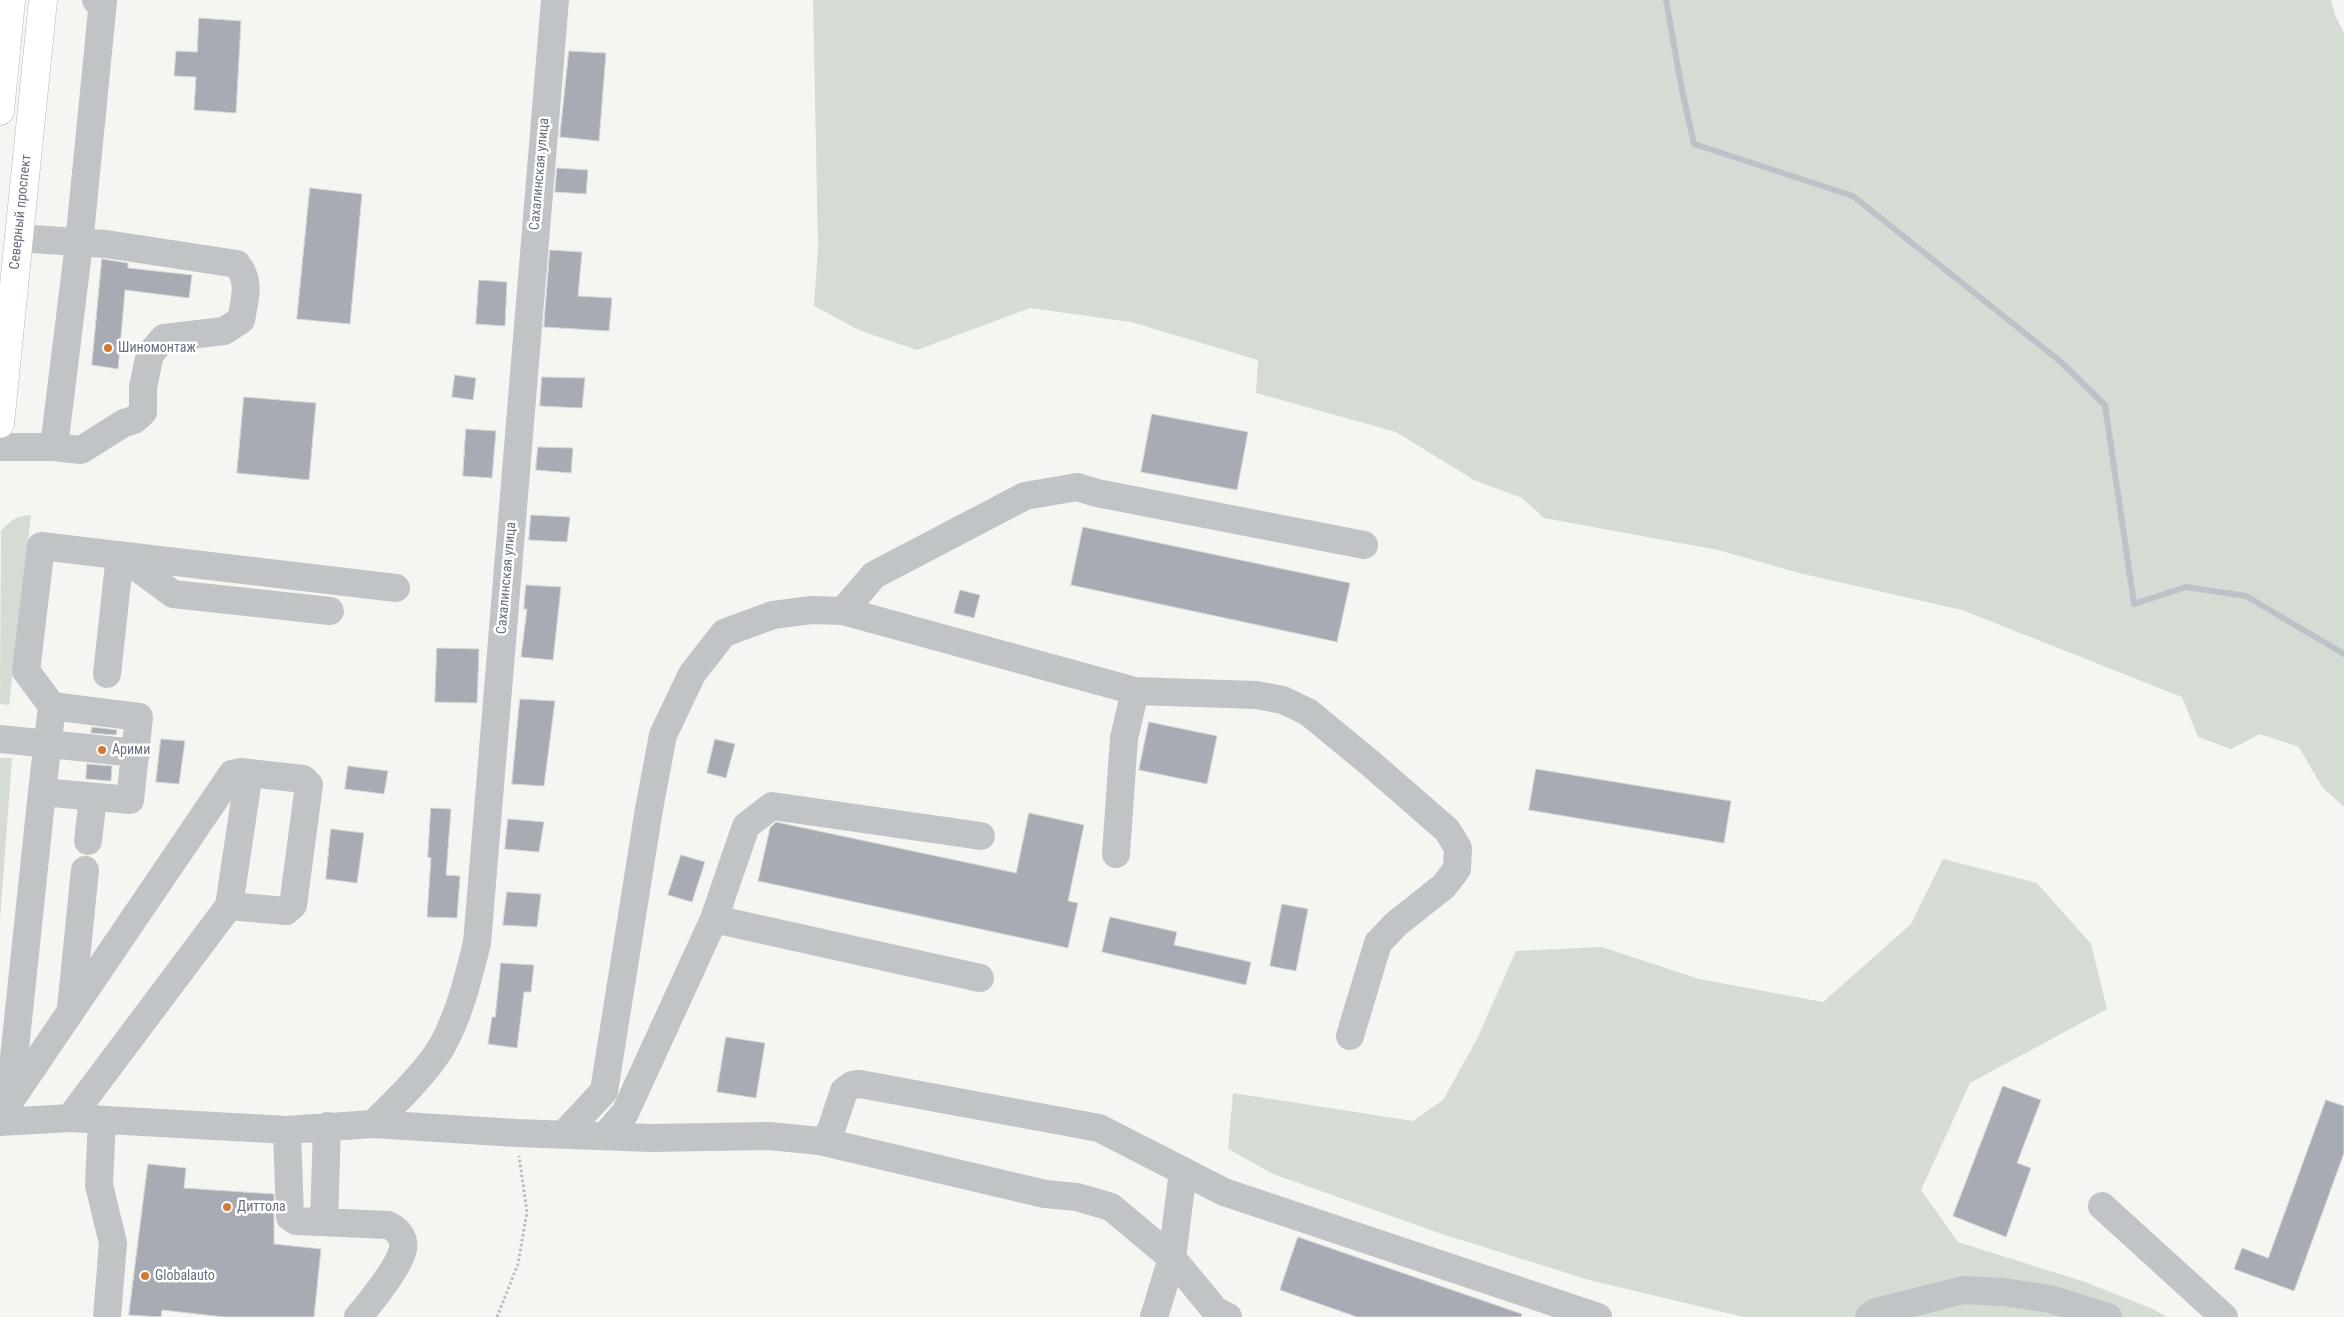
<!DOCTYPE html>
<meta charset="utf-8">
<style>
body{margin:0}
canvas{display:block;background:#f5f5f2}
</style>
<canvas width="2344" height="1317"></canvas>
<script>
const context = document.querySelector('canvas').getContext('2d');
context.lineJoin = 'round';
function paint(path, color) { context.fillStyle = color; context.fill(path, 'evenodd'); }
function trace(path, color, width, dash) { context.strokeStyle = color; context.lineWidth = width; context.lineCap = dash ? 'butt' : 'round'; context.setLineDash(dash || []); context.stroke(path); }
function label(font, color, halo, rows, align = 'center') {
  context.font = font + ' "Roboto Condensed",sans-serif'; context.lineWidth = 5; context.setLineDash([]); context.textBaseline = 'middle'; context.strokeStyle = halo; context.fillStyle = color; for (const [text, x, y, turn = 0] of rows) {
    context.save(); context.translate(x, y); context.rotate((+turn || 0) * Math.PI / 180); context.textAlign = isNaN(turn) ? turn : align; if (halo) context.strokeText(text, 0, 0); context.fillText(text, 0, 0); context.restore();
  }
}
const green = new Path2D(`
 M813,0H2331L2335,15L2344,33V807L2322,787L2299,747L2260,734L2231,749L2198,737L2182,697L1962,610L1799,573L1718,550L1544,518L1522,498L1474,480L1396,432L1256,393L1258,360L1131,322L1030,308L917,350L861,331L814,306L818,249Z
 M31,515L9,705L0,704L1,531C11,520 16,516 31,515Z
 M0,758H12L0,920Z
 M1943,859L2037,883L2091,944L2107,1009L1970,1083L1921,1190L1958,1242L2085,1282L2153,1309L2166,1317H1744L1589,1280L1439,1233L1273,1174L1228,1149L1233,1093L1413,1121L1443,1100L1477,1039L1516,951L1602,947L1699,979L1823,1002L1911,924Z`);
const stream = new Path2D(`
 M1666,0L1682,90L1694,144L1853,196L2061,362L2105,405L2134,604L2186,587L2246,596L2344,654`);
const building = new Path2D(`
 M199,18L241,21L236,113L194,110L196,77L174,76L176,51L197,52Z
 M569,51L606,53L599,141L560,137Z
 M557,168L588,170L586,194L555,192Z
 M310,188L362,194L350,324L297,319Z
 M550,250L582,252L578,296L612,298L609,331L544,327Z
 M102,259L128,263V268L192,275L189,298L125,290L118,369L92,365Z
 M479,280L507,282L505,326L476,324Z
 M455,375L476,378L473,400L452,397Z
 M542,377L585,378L582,408L540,406Z
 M244,397L316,403L309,480L237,473Z
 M1152,414L1248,432L1237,490L1141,472Z
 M466,429L496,431L492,478L463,476Z
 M538,447L573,448L571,473L536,470Z
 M531,515L570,517L567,542L529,540Z
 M1083,527L1350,583L1337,642L1071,585Z
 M526,585L561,587L553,660L521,657L527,609H524Z
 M960,590L980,595L974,618L954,613Z
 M437,648L479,649L477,703L435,702Z
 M520,699L555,701L544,786L512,784Z
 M1149,722L1217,736L1207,784L1139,770Z
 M92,727L117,730L116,735L91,733Z
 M161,739L185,741L179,784L156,782Z
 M715,739L735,744L726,778L707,773Z
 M87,764L112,766L111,781L86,779Z
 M348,766L388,771L384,794L345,789Z
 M1536,769L1731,801L1724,843L1529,810Z
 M431,808L451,809L446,875L460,876L457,918L427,917L431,858L428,857Z
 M1029,813L1084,825L1068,901L1078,903L1068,948L758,881L770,828L776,822L1016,873Z
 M508,819L544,822L539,852L505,849Z
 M331,829L364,833L357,883L326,879Z
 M681,855L705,862L692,902L668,895Z
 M507,892L541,894L537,927L503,925Z
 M1282,904L1308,909L1296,971L1270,966Z
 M1110,917L1177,932L1174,945L1251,962L1246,985L1102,952Z
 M501,963L534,965L531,992H524L517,1048L488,1044L492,1017H495Z
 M726,1037L765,1043L756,1098L717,1092Z
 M2003,1086L2041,1100L2017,1163L2031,1168L2006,1237L1953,1216Z
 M2326,1100L2344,1106V1153L2294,1291L2234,1269L2242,1248L2268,1258Z
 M148,1164L186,1168L184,1188L274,1194V1244L321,1249L314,1317H224L162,1310L161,1317L129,1315Z
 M1298,1237L1522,1314L1521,1317H1357L1280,1290Z`);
const path = new Path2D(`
 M497,1317L518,1264L527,1212L519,1156`);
const minor = new Path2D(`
 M0,447H54L81,450L124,423L134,420L143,412V387L150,354L164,338L224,331L241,320C245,298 251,282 237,264L106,244L18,238
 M54,447L79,244L103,1L96,0
 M843,611L1135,691L1256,695L1283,700L1308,712L1370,763L1447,830L1458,848L1457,869L1444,886L1396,924L1378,943L1350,1036
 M107,674L120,555L173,594L330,611
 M52,706L26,671L41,546L396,588
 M52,706L139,717L130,800L42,792Z
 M0,739L136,753
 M88,841L93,797
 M1116,854L1124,738L1135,691
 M229,906L286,911L293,905L309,785L303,779L249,773
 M714,919L980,978
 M71,1008L85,870
 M10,1096L42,792
 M10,1101L232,774L241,772L249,773L229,906L70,1118
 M102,1120L99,1185L113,1243L107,1317
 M0,1122L70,1118L287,1130L373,1124L516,1133L651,1138L769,1136L820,1141L827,1136L831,1130L844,1091L852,1085L860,1084L1099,1128L1224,1192L1598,1317
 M373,1124C395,1103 427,1072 442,1046C460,1014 468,978 477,943L555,0
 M287,1130L290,1217L296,1221L388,1225C397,1229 405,1237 403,1249C399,1267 371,1302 358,1317
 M565,1133L604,1091L649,809L663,735L692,674L724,633L773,615L811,610L843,611L874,575L1025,496L1077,487L1097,493L1364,545
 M606,1135L625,1113L714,919L746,826L772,806L981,836
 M820,1141L1045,1194L1077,1197L1111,1207L1172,1258L1215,1310L1228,1317
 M2102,1206L2224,1317
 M324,1222L327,1126
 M1154,1317L1172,1258L1183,1171
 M1869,1317L1876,1312L1963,1290L2003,1292L2050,1299L2108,1317`);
const major = new Path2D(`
 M0,111L11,0
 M0,424L43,0`);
const markers = [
 [108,348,5,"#d37934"],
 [102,750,5,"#d37934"],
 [227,1207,5,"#d37934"],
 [145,1276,5,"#d37934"]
];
const streetNames = [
 ["Сахалинская улица",540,174,-85],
 ["Северный проспект",21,212,-84],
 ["Сахалинская улица",507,578,-85]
];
const poiNames = [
 ["Шиномонтаж",118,348],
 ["Арими",112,750],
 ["Диттола",237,1207],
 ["Globalauto",155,1276]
];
paint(green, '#d5dcd4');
trace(stream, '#bbc2c8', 6);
paint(building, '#a7acb4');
trace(building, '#d6d7d5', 1);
trace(major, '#b5b7bb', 29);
trace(path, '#bbbcbf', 3, [2.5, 2.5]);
trace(minor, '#c1c4c7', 28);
trace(major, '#fff', 28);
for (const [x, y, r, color] of markers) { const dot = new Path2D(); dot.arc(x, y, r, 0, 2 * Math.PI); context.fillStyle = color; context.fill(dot); trace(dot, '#fff', 2); }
label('14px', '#677080', '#fff', streetNames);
label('14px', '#677080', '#fff', poiNames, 'left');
</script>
